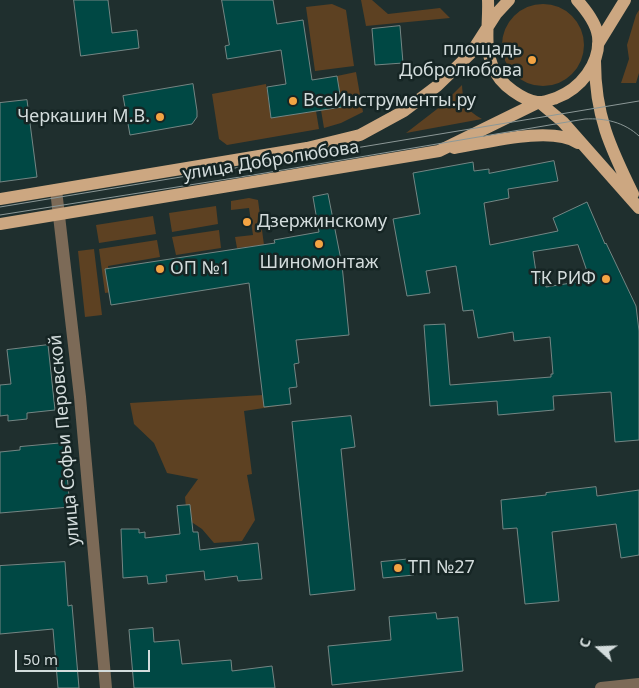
<!DOCTYPE html>
<meta charset="utf-8">
<style>
body{margin:0}
#map{position:relative;width:639px;height:688px;overflow:hidden;background:#1f2f2e;font-family:"Noto Sans",sans-serif}
canvas{display:block}
.north{position:absolute;left:574px;top:623px;width:50px;height:50px;-webkit-text-stroke:4px #162524;paint-order:stroke;rotate:290deg;font-size:14px;font-weight:700;line-height:20px;text-align:center;color:#d3dcdc}
.north::after{content:'';display:block;margin:auto;width:18px;height:22px;background:#d3dcdc;clip-path:polygon(50% 0,100% 100%,50% 72%,0 100%)}
.scale{position:absolute;left:15px;top:650px;width:135px;height:22px;box-sizing:border-box;border:2px solid #d3dcdc;border-top:0;padding-left:6px;font-size:15px;line-height:18px;white-space:nowrap;color:#d3dcdc;-webkit-text-stroke:4px #162524;paint-order:stroke}
</style>
<div id="map">
<canvas width="639" height="688"></canvas>
<div class="north">С</div>
<div class="scale">50 m</div>
</div>
<script>
const context = document.querySelector('canvas').getContext('2d');
context.lineJoin = 'round';
function paint(path, color) { context.fillStyle = color; context.fill(path, 'evenodd'); }
function trace(path, color, width, dash) { context.strokeStyle = color; context.lineWidth = width; context.lineCap = dash ? 'butt' : 'round'; context.setLineDash(dash || []); context.stroke(path); }
function label(font, color, halo, rows, align = 'center') {
  context.font = font + ' "Noto Sans",sans-serif'; context.lineWidth = 5; context.setLineDash([]); context.textBaseline = 'middle'; context.strokeStyle = halo; context.fillStyle = color; for (const [text, x, y, turn = 0] of rows) {
    context.save(); context.translate(x, y); context.rotate((+turn || 0) * Math.PI / 180); context.textAlign = isNaN(turn) ? turn : align; if (halo) context.strokeText(text, 0, 0); context.fillText(text, 0, 0); context.restore();
  }
}
const green = new Path2D(`
 M361,0H372L388,14L440,8L450,18L366,26Z
 M502 45a41 41 0 1 1 82 0a41 41 0 1 1-82 0Z
 M332,4L346,10L354,66L315,71L306,7Z
 M639,10V73L636,83H621L629,59L627,45L636,15Z
 M356,72L363,112L341,123L324,128L321,110L342,107L337,76Z
 M266,84L271,118L316,111L319,129L227,145L219,139L212,94Z
 M462,85C463,103 466,110 482,119L406,133L441,106Z
 M249,198L258,200L264,245L237,248L235,237L253,235L249,208L231,210V201Z
 M216,206L218,224L172,232L169,213Z
 M153,216L156,234L99,243L96,225Z
 M219,230L221,248L176,255L172,237Z
 M157,240L160,257L108,266L112,292L105,293L99,249Z
 M94,249L102,315L85,317L78,251Z
 M263,395L264,407L291,404L244,411L252,474L247,475L255,520L242,541L214,543L202,529L187,519L185,497L198,479L167,473L154,443L134,424L130,403Z`);
const building = new Path2D(`
 M74,0H108L112,33L137,30L139,48L81,56Z
 M222,0H273L277,24L303,20L312,80L337,76L342,107L271,118L267,87L286,84L281,50L227,59L225,46L229,45Z
 M400,26L403,63L375,65L372,29Z
 M193,84L197,111V117L192,124L130,135L123,96Z
 M27,100L37,177L0,182V103Z
 M554,161L558,181L508,189L509,198L484,203L490,245L558,231L553,218L587,202L605,244L606,243L636,306L639,331V440L615,442L611,392L553,396L554,410L498,415L497,401L430,406L424,325L445,324L450,385L551,377V374H553L550,337L514,341L513,332L478,338L473,310L463,311L456,266L426,271L430,293L407,296L393,219L420,214L413,173L473,162L474,171L489,169V173ZM578,245L590,280L546,287L544,278L537,279L533,252Z
 M328,194L342,265L349,335L296,340L299,363L294,364L297,387L289,388L291,404L264,407L249,283L111,305L105,269L275,243L274,240L319,232L313,197Z
 M48,345L55,410L27,413V419L8,421V415L0,416V385L11,384L7,350Z
 M351,416L355,447L341,449L355,590L310,595L292,422Z
 M64,443L70,507L0,513V452L20,450V447Z
 M596,487L597,496L639,490V555L621,558L616,524L552,532L559,601L525,604L517,528L503,529L501,500L546,495V493Z
 M190,505L193,532H198L200,550L258,543L262,579L238,581L237,576L205,580L204,571L166,575L167,582L148,584L147,576L123,578L121,529H139V533L145,532V538L180,534L177,506Z
 M412,559L414,575L383,578L381,562Z
 M65,562L68,606L72,605L79,688H58L53,629L0,634V566Z
 M436,613L437,619L458,617L463,671L332,685L328,646L391,640L389,617Z
 M153,628L154,642L179,640L182,664L231,660L232,671L272,666L275,688H134L129,630Z`);
const minor = new Path2D(`
 M56,190L80,397L106,688
 M601,688L639,684`);
const major = new Path2D(`
 M488,0C489,22 484,44 492,65C496,76 503,84 513,91C520,96 529,101 537,102C543,103 550,100 556,98C580,89 601,64 598,36C596,23 586,10 577,0
 M598,44L625,0
 M595,61C595,115 610,147 633,194
 M454,148C485,143 552,125 578,143
 M0,199L307,148L360,135L404,111L437,86L471,53L496,14L509,0
 M0,224L439,151L539,102L563,122L639,208`);
const tram = new Path2D(`
 M0,207L639,101
 M0,215L259,174L585,119C605,118 624,122 639,136`);
const markers = [
 [532,60,5,"#f4a443"],
 [293,101,5,"#f4a443"],
 [160,117,5,"#f4a443"],
 [247,222,5,"#f4a443"],
 [319,244,5,"#f4a443"],
 [160,269,5,"#f4a443"],
 [606,279,5,"#f4a443"],
 [398,568,5,"#f4a443"]
];
const poiNames = [
 ["площадь",522,50,"right"],
 ["Добролюбова",522,71,"right"],
 ["ВсеИнструменты.ру",303,101],
 ["Черкашин М.В.",150,117,"right"],
 ["Дзержинскому",257,222],
 ["Шиномонтаж",319,263,"center"],
 ["ОП №1",170,269],
 ["ТК РИФ",596,279,"right"],
 ["ТП №27",408,568]
];
const streetNames = [
 ["улица Добролюбова",271,161,-9],
 ["улица Софьи Перовской",65,440,-95]
];
paint(green, '#5d4122');
paint(building, '#004844');
trace(building, '#748684', 1);
trace(minor, '#7c6a57', 12);
trace(major, '#cca781', 12);
trace(tram, '#8c9897', 1);
for (const [x, y, r, color] of markers) { const dot = new Path2D(); dot.arc(x, y, r, 0, 2 * Math.PI); context.fillStyle = color; context.fill(dot); trace(dot, '#162524', 2); }
label('18px', '#d3dcdc', '#162524', poiNames, 'left');
label('18px', '#d3dcdc', '#162524', streetNames);
</script>
